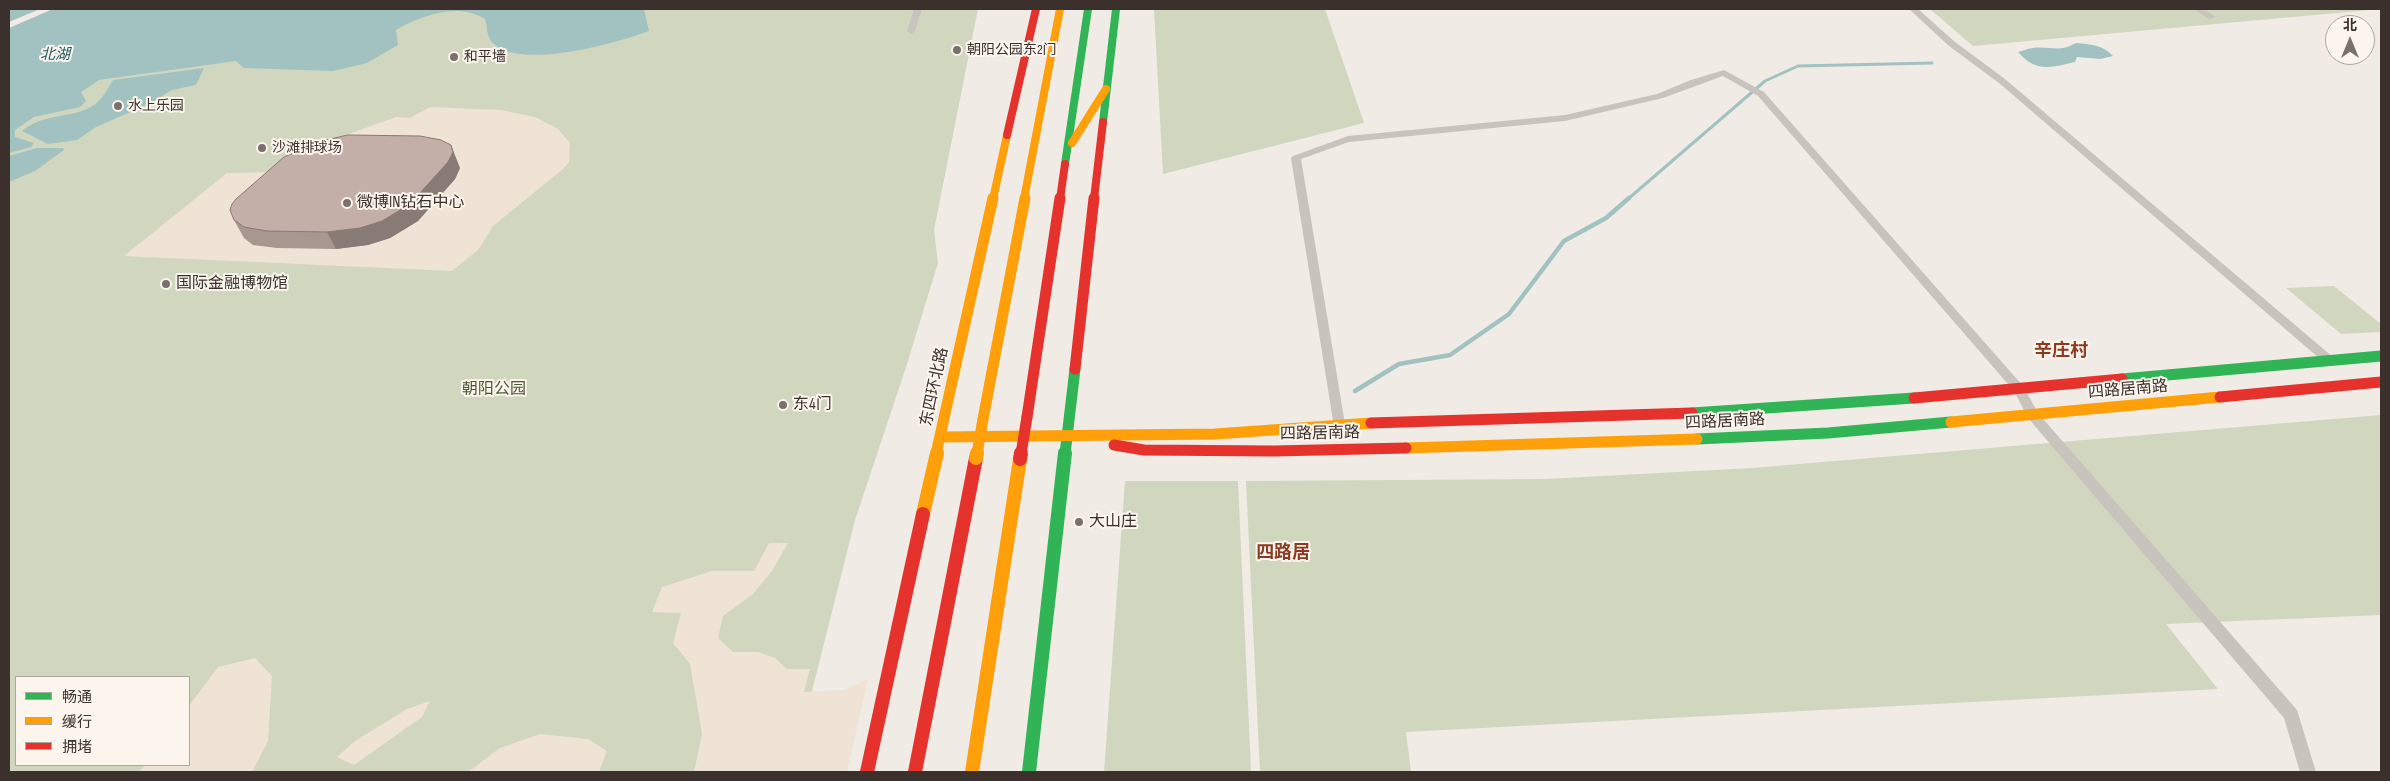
<!DOCTYPE html>
<meta charset="utf-8">
<style>
body{margin:0}
#map{position:relative;width:2390px;height:781px;overflow:hidden;background:#f0ebe5;font-family:"Sofia Sans Condensed","Noto Sans SC",sans-serif}
canvas{display:block}
.frame{position:absolute;inset:0;border:10px solid #3b302b;pointer-events:none}
.legend{position:absolute;left:15px;top:676px;width:175px;height:90px;box-sizing:border-box;background:#fbf5ee;border:1px solid #aea6a0;margin:0;padding:6px 9px;list-style:none;font-size:15px;color:#3b302b}
.legend li{display:flex;align-items:center;gap:10px;height:25px}
.legend b{width:25px;border:1px solid #aea6a0}
.north{position:absolute;left:2325px;top:15px;width:50px;height:50px;box-sizing:border-box;background:#fbf5ee;border:1px solid #aea6a0;border-radius:50%;rotate:0deg;font-size:14px;font-weight:700;line-height:20px;text-align:center;color:#3b302b}
.north::after{content:'';display:block;margin:auto;width:18px;height:22px;background:#7a716c;clip-path:polygon(50% 0,100% 100%,50% 72%,0 100%)}
</style>
<div id="map">
<canvas width="2390" height="781"></canvas>
<div class="frame"></div>
<ul class="legend">
<li><b style="height:6px;background:#30b455"></b>畅通</li>
<li><b style="height:6px;background:#ff9f0a"></b>缓行</li>
<li><b style="height:6px;background:#e5322d"></b>拥堵</li>
</ul>
<div class="north">北</div>
</div>
<script>
const context = document.querySelector('canvas').getContext('2d');
context.lineJoin = 'round';
function paint(path, color) { context.fillStyle = color; context.fill(path, 'evenodd'); }
function trace(path, color, width, dash) { context.strokeStyle = color; context.lineWidth = width; context.lineCap = dash ? 'butt' : 'round'; context.setLineDash(dash || []); context.stroke(path); }
function label(font, color, halo, rows, align = 'center') {
  context.font = font + ' "Sofia Sans Condensed","Noto Sans SC",sans-serif'; context.lineWidth = 4; context.setLineDash([]); context.textBaseline = 'middle'; context.strokeStyle = halo; context.fillStyle = color; for (const [text, x, y, turn = 0] of rows) {
    context.save(); context.translate(x, y); context.rotate((+turn || 0) * Math.PI / 180); context.textAlign = isNaN(turn) ? turn : align; if (halo) context.strokeText(text, 0, 0); context.fillText(text, 0, 0); context.restore();
  }
}
const green = new Path2D(`
 M9,9H978L934,230L938,263L906,367L855,520L812,691L789,772H9ZM16,677H189V765H16Z
 M1154,9H1325L1364,123L1163,174Z
 M1930,9H2381L1973,46Z
 M2334,286L2381,324V332L2341,334L2286,288Z
 M2381,415V615L2166,624L2218,689L1406,732L1411,772H1260L1246,481L1546,479L1752,468Z
 M1125,481H1238L1251,772H1104Z`);
const plaza = new Path2D(`
 M430,107L501,110L535,117L558,129L570,143L569,162L563,169L493,226L478,250L452,271L124,256L227,173L281,172L304,150L396,117L410,118Z
 M769,543H788L772,571L752,595L723,616L718,638L733,652H758L775,658L787,669H810L804,692L844,690L868,679L847,772H694L702,734L690,664L673,643L681,613L652,612L662,587L712,571H754Z
 M255,658L272,676L268,741L252,772H139L145,765H189V706L218,667Z
 M430,701L422,717L354,765L337,757L355,741L407,709Z
 M540,734L588,739L607,751L599,772H468L500,748Z`);
const water = new Path2D(`
 M9,9H644L649,31C617,43 516,72 491,41C487,36 487,25 485,19C458,2 422,15 396,30L398,45L367,63L333,71L244,68L236,61L99,80L81,92L86,101L80,107L34,117L15,130V137L34,143L31,147L9,153Z
 M2076,43C2090,44 2103,45 2113,56L2100,59L2077,57L2075,62C2051,68 2035,72 2018,52C2023,51 2028,48 2033,48C2052,46 2058,53 2076,43Z
 M204,68L196,85L172,90L149,104L96,127L77,140L48,144L22,131C47,111 72,120 94,105C102,100 108,88 113,80Z
 M37,148H63L64,150L35,171L9,182V156Z`);
const pier = new Path2D(`
 M40,9H53L9,28V22Z`);
const streamFar1 = new Path2D(`
 M1628,199L1765,81L1798,66L1932,63`);
const stream = new Path2D(`
 M1355,391L1399,364L1450,355L1509,314L1564,241L1606,218L1629,198`);
const street = new Path2D(`
 M914,9H922L915,31L911,34L907,31Z
 M1909,9H1918L1955,42L2005,79L2334,358L2336,361L2334,364H2326L1999,83L1949,46Z
 M2194,9H2203L2216,17L2209,19Z
 M1724,70L1764,92L2023,386L2038,413L2297,710L2316,772H2300L2284,718L2028,418L2014,391L1758,96L1723,76L1663,98L1565,121L1349,142L1301,159L1345,424L1339,428L1334,427L1291,158L1293,156L1348,136L1565,115L1657,94L1691,80Z`);
const fastFar2 = new Path2D(`
 M1103,122L1116,9
 M1065,164L1088,9`);
const fastFar1 = new Path2D(`
 M2122,379L2381,356
 M1692,413L1914,398
 M1697,439L1828,433L1951,422
 M1065,454L1075,369`);
const fast = new Path2D(`
 M1029,772L1065,453`);
const slowFar2 = new Path2D(`
 M1072,143L1106,89
 M993,199L1007,135
 M1024,199L1060,9`);
const slowFar1 = new Path2D(`
 M983,419L1025,198
 M1951,422L2220,397
 M941,437L1215,434L1371,423
 M1406,448L1697,439
 M936,454L993,198`);
const slow = new Path2D(`
 M923,514L937,453
 M972,772L1020,459`);
const jamFar2 = new Path2D(`
 M1007,135L1036,9
 M1060,199L1065,164
 M1094,199L1103,122`);
const jamFar1 = new Path2D(`
 M1075,369L1094,198
 M2220,397L2381,382
 M1914,398L2122,379
 M1027,417L1060,198
 M1371,423L1692,413
 M1114,445L1144,450L1274,451L1406,448`);
const jam = new Path2D(`
 M867,772L923,514
 M915,772L976,458`);
const slowBridgeFar1 = new Path2D(`
 M977,454L983,419`);
const slowBridge = new Path2D(`
 M976,458L977,453`);
const jamBridgeFar1 = new Path2D(`
 M1021,454L1027,417`);
const jamBridge = new Path2D(`
 M1020,459L1021,453`);
const wall = new Path2D(`
 M460,168L455,179L418,221L390,238L368,245L336,249L277,248L253,245L244,238L234,220Z`);
const shadedWall = new Path2D(`
 M451,145L460,168L455,179L418,221L390,238L368,245L336,249L327,232Z`);
const building = new Path2D(`
 M348,135L420,136L441,140L451,145L453,152L448,162L410,204L382,221L360,228L327,232L267,231L244,227L234,220L230,210L232,204L236,199L284,157L318,142Z`);
const markers = [
 [957,50,5,"#7a716c"],
 [454,57,5,"#7a716c"],
 [118,106,5,"#7a716c"],
 [262,148,5,"#7a716c"],
 [347,203,5,"#7a716c"],
 [166,284,5,"#7a716c"],
 [783,405,5,"#7a716c"],
 [1079,522,5,"#7a716c"]
];
const farPoinames = [
 ["朝阳公园东2门",967,50],
 ["和平墙",464,57],
 ["水上乐园",128,106],
 ["沙滩排球场",272,148]
];
const farWaternames = [
 ["北湖",55,55]
];
const poiNames = [
 ["微博IN钻石中心",357,203],
 ["国际金融博物馆",176,284],
 ["东4门",793,405],
 ["大山庄",1089,522]
];
const streetNames = [
 ["东四环北路",935,387,-78],
 ["四路居南路",2128,390,-5],
 ["四路居南路",1725,422,-3],
 ["四路居南路",1320,434,-1]
];
const parkNames = [
 ["朝阳公园",494,390]
];
const neighbourhoodNames = [
 ["辛庄村",2061,351],
 ["四路居",1283,553]
];
paint(green, '#d1d6bf');
paint(plaza, '#eee3d5');
paint(water, '#a1c2c1');
paint(pier, '#f0ebe5');
trace(streamFar1, '#a1c2c1', 3);
trace(stream, '#a1c2c1', 4.5);
paint(street, '#c9c3be');
trace(fastFar2, '#30b455', 8);
trace(fastFar1, '#30b455', 11);
trace(fast, '#30b455', 14);
trace(slowFar2, '#ff9f0a', 8);
trace(slowFar1, '#ff9f0a', 11);
trace(slow, '#ff9f0a', 14);
trace(jamFar2, '#e5322d', 8);
trace(jamFar1, '#e5322d', 11);
trace(jam, '#e5322d', 14);
trace(slowBridgeFar1, '#ff9f0a', 11);
trace(slowBridge, '#ff9f0a', 14);
trace(jamBridgeFar1, '#e5322d', 11);
trace(jamBridge, '#e5322d', 14);
paint(wall, '#a89690');
paint(shadedWall, '#887a75');
paint(building, '#c3afa7');
trace(building, '#887a75', 1);
for (const [x, y, r, color] of markers) { const dot = new Path2D(); dot.arc(x, y, r, 0, 2 * Math.PI); context.fillStyle = color; context.fill(dot); trace(dot, '#fbf5ee', 2); }
label('14px', '#3b302b', '#fbf5ee', farPoinames, 'left');
label('italic 15px', '#1f5a5e', '#fbf5ee', farWaternames);
label('16px', '#3b302b', '#fbf5ee', poiNames, 'left');
label('16px', '#3b302b', '#fbf5ee', streetNames);
label('16px', '#4a5a2e', '#fbf5ee', parkNames);
label('bold 18px', '#8c3b22', '#fbf5ee', neighbourhoodNames);
</script>
